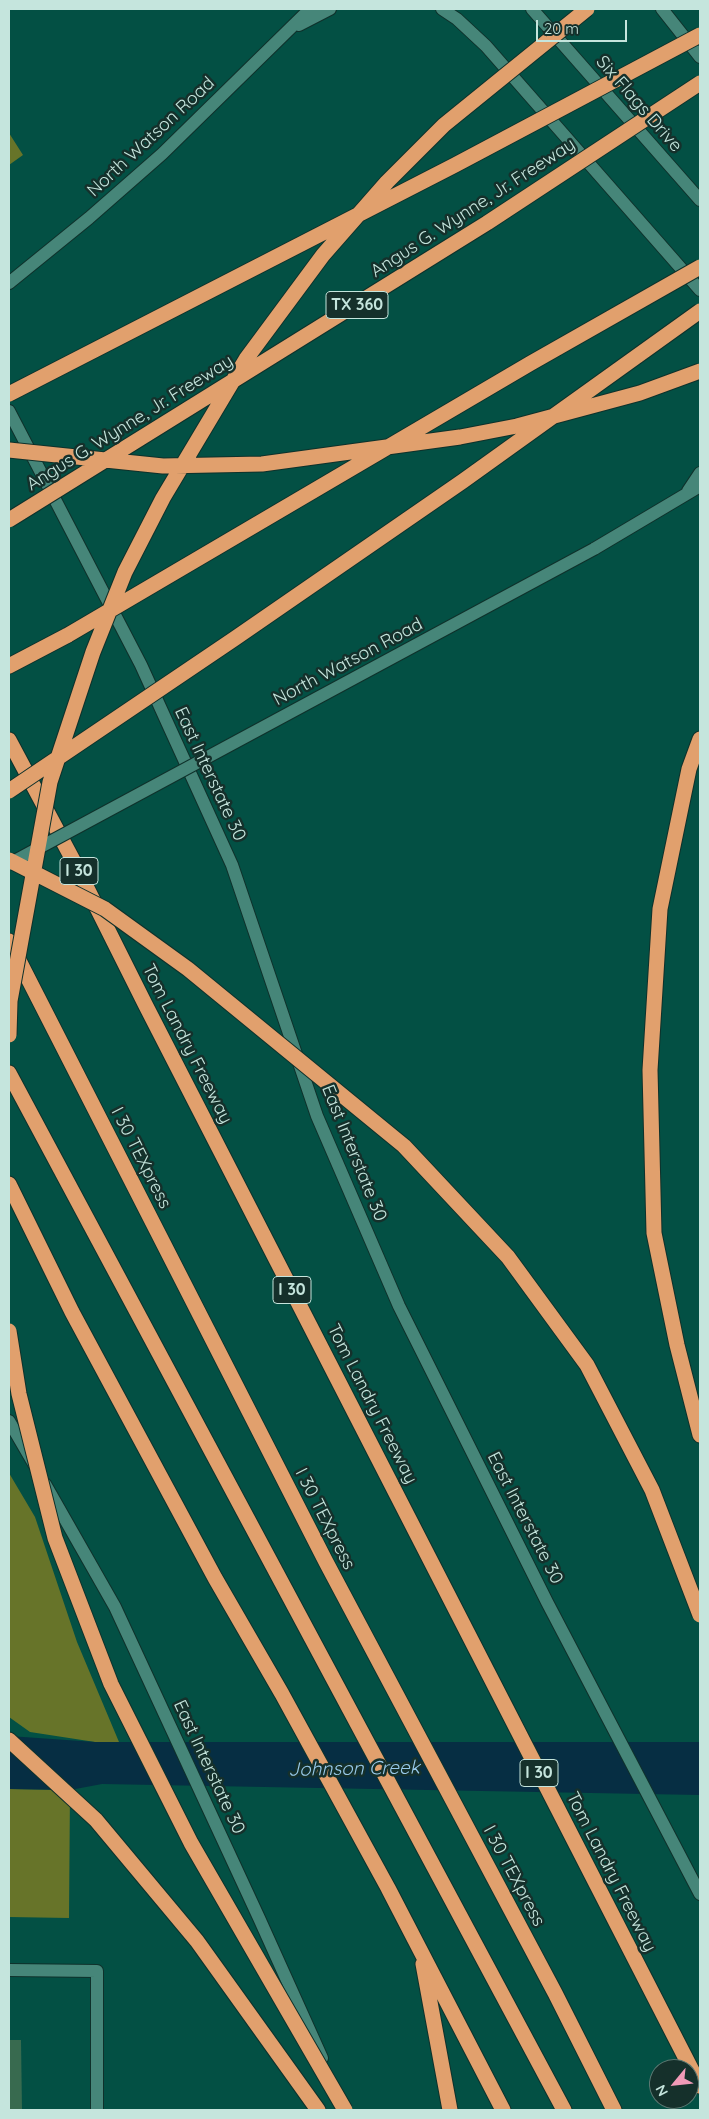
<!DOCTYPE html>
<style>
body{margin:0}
#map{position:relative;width:709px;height:2119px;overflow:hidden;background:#035044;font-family:Quicksand,sans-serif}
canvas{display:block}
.frame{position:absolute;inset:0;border:10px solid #c5e5dd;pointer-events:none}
.north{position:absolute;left:649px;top:2059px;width:50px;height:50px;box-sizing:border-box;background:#15302b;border:1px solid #5b7872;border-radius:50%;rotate:242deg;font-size:14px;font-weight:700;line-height:20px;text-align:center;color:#c5e5dd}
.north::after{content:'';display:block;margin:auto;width:18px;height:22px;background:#f09ab7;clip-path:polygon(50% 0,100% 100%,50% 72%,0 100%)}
.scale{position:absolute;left:536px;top:20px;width:91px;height:22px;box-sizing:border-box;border:2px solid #c5e5dd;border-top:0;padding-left:6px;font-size:15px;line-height:18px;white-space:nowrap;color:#c5e5dd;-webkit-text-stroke:4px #15302b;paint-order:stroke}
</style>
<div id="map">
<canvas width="709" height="2119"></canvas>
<div class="frame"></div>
<div class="north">N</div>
<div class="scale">20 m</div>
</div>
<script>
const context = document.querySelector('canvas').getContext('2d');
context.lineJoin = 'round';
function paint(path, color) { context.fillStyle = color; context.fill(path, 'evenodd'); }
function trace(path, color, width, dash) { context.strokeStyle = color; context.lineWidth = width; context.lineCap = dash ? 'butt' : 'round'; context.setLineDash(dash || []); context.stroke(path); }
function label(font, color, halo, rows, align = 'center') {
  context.font = font + ' Quicksand,sans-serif'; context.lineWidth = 5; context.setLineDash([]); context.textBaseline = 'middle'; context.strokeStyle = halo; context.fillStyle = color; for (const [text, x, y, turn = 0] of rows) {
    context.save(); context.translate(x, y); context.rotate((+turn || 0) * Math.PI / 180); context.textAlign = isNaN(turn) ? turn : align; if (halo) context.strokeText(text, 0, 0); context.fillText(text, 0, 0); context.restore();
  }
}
const green = new Path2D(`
 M9,133L23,155L9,165Z
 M9,1473L35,1517L77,1642L119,1742H95L30,1732L9,1717Z
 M9,1789L70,1790L69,1918L9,1917Z`);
const water = new Path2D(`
 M9,1736L95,1742H700V1795L102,1784L70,1790L9,1789Z`);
const building = new Path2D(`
 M9,2040H21L22,2110H9Z`);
const service = new Path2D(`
 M9,1970L97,1971V2110`);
const secondary = new Path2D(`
 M442,9L457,19L486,46L700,290
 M532,9L700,200
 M662,9L700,57
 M299,25L330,9
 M9,283L89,218L162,154L310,9
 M9,411L141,665L232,865L317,1116L399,1306L547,1602L700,1894
 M688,491L700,473
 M594,549L700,486
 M9,1421L34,1464
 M45,1484L115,1607L259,1918L322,2058`);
const motorway = new Path2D(`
 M9,666L68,635
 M700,739L689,769L660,909L650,1070L654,1233L677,1345L700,1435
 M9,740L74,862L145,1004L700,2086
 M9,941L326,1562L555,1993L614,2110
 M9,1073L564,2110
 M9,1184L72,1312L215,1578L282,1694L388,1888L503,2110
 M9,1740L96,1820L197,1941L318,2110
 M423,1964L450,2110`);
const secondaryBridge = new Path2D(`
 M9,864L594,549`);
const motorwayBridge = new Path2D(`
 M9,394L455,165L700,35
 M9,450L163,466L262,464L460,437L517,426L640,393L700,371
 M9,520L487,223L700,83
 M68,635L531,363L700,267
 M9,791L234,639L463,481L700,311
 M9,860L105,909L188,969L404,1146L508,1257L587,1365L652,1490L700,1615
 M9,1035L10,1001L50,782L93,652L125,572L163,498L246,359L323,255L387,182L444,125L587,9
 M9,1331L19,1394L55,1538L111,1684L191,1843L345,2110`);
const shields = [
 [357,305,62],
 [79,871,38],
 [292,1290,38],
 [539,1773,38]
];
const shieldNames = [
 ["TX 360",357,305],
 ["I 30",79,871],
 ["I 30",292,1290],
 ["I 30",539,1773]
];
const streetNames = [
 ["Six Flags Drive",639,104,49],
 ["North Watson Road",151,137,-43],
 ["Angus G. Wynne, Jr. Freeway",473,208,-33],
 ["Angus G. Wynne, Jr. Freeway",130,423,-32],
 ["North Watson Road",348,662,-28],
 ["East Interstate 30",210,774,65],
 ["Tom Landry Freeway",187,1044,63],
 ["East Interstate 30",354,1153,68],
 ["I 30 TEXpress",141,1158,63],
 ["Tom Landry Freeway",372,1404,63],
 ["East Interstate 30",525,1518,63],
 ["I 30 TEXpress",325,1519,63],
 ["East Interstate 30",209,1767,65],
 ["Tom Landry Freeway",611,1872,63],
 ["I 30 TEXpress",514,1876,62]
];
const waterNames = [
 ["Johnson Creek",354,1769,-1]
];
paint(green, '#677429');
paint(water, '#062e43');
paint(building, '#386a4f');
trace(service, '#0f312b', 14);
trace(secondary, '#0f312b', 14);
trace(motorway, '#0f312b', 17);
trace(service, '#468679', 12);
trace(secondary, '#468679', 12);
trace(motorway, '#e1a06d', 15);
trace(secondaryBridge, '#0f312b', 14, []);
trace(motorwayBridge, '#0f312b', 17, []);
trace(secondaryBridge, '#468679', 12);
trace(motorwayBridge, '#e1a06d', 15);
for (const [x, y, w] of shields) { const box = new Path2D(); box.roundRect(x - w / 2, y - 13.5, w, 27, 4); context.fillStyle = '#15302b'; context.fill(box); trace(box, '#c5e5dd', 1); }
label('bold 16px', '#c5e5dd', null, shieldNames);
label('18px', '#c5e5dd', '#15302b', streetNames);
label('italic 19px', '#98caeb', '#15302b', waterNames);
</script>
